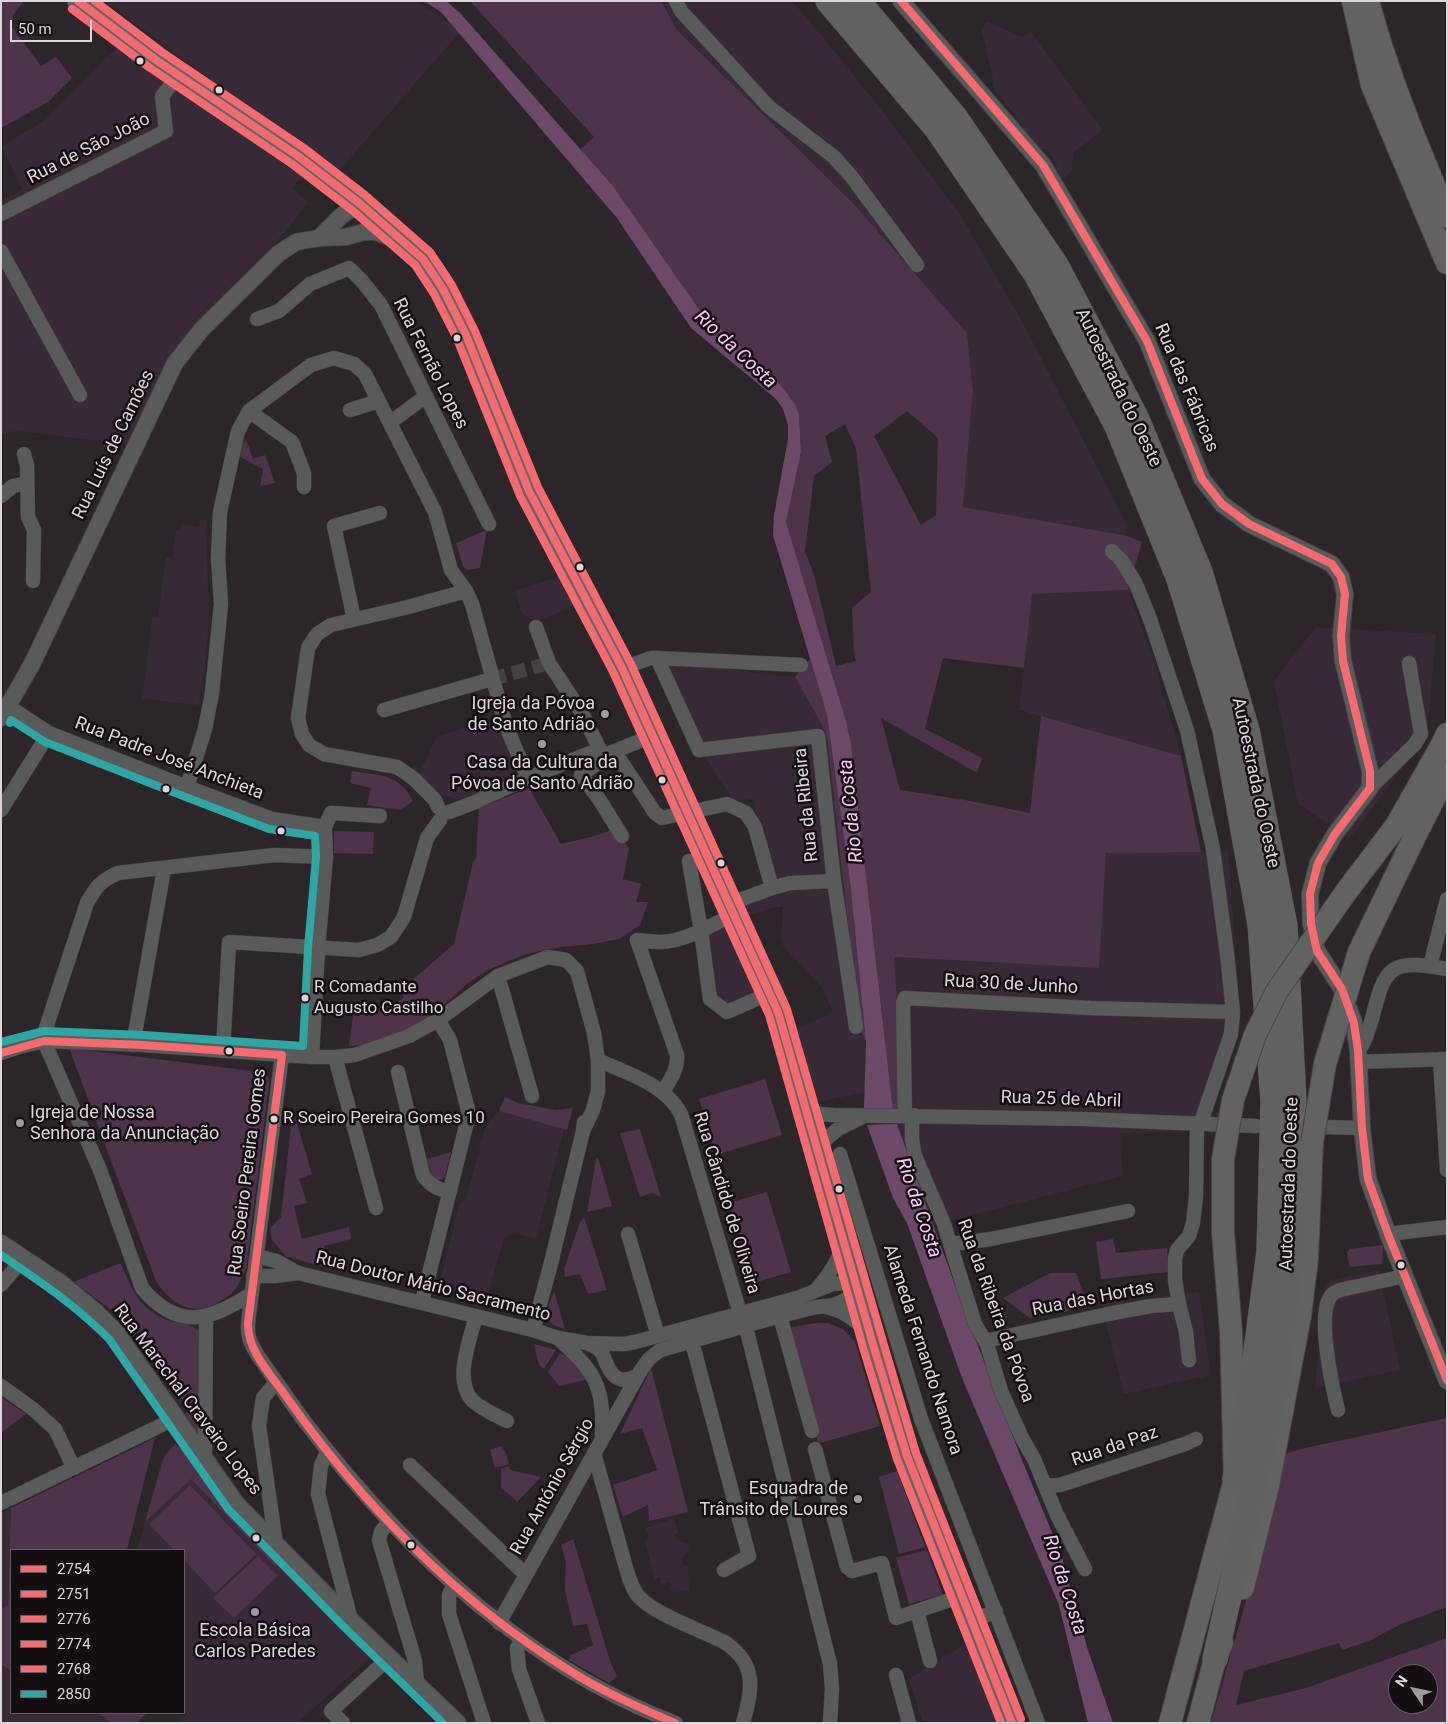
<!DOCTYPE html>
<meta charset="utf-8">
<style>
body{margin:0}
#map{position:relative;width:1448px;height:1724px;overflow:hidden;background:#2c262b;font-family:Roboto,sans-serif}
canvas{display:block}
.frame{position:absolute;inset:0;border:2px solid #ddd5dc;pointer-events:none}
.legend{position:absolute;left:10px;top:1549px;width:175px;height:165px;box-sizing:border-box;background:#140e13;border:1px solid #645e63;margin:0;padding:6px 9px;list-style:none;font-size:15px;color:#ddd5dc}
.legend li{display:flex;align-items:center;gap:10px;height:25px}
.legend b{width:25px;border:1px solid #645e63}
.north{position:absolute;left:1388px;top:1664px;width:50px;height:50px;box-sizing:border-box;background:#140e13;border:1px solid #645e63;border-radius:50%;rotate:304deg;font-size:14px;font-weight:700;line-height:20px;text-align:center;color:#ddd5dc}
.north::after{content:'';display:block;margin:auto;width:18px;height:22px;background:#9f989e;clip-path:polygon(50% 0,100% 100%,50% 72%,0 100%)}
.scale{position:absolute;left:10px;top:20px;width:82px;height:22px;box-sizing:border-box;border:2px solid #ddd5dc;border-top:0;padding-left:6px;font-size:15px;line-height:18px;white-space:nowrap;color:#ddd5dc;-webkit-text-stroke:4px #140e13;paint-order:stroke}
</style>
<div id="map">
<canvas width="1448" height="1724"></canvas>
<div class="frame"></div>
<ul class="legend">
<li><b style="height:6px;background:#f46c71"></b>2754</li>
<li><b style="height:6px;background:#f46c71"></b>2751</li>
<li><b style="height:6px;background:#f46c71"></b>2776</li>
<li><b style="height:6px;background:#f46c71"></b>2774</li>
<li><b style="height:6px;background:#f46c71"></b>2768</li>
<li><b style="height:6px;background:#2fa6a4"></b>2850</li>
</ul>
<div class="north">N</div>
<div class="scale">50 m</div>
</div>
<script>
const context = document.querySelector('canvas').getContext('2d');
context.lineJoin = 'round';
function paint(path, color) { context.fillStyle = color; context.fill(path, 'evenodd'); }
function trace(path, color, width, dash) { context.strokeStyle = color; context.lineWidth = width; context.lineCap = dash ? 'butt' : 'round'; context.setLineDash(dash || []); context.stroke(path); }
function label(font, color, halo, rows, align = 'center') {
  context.font = font + ' Roboto,sans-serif'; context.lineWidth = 5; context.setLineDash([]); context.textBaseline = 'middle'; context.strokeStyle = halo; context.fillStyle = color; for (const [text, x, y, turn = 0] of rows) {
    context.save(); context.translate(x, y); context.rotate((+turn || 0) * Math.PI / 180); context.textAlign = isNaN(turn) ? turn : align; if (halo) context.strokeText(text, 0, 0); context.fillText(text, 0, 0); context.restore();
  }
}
const built = new Path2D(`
 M105,1H416L461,31L336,174Z
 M661,1H792L821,35L876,103L961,216L1024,325L1128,527L1124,535L963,507L973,391L967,333L852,202L677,30Z
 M986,21L1023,37L1031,32L1103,130L1073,153L1072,171L1062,180L1055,172L1057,164L1046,149H1039L995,89L982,31Z
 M120,47L307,168L292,189L309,202L243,283L201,319L185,337L171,357L128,444L16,431L1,434V201L22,190L2,146L42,122L107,57Z
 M200,520H206L209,618L206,658L199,705L142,699L152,617L158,616L166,558H172L176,530L180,531L181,524L199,527Z
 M558,577L569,591L576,605L537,622L528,618L521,612L516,591Z
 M1128,590L1157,671L1181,756L1019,710L1032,594Z
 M1316,627L1436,634L1427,735L1350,838L1298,804L1274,681Z
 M664,662L795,677L822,725L827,738L860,1030L866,1042L865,1092L809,1104L793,1031L831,1013L832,1010L822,987L783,946L781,937L783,907H777L744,916L737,908L778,888L770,874L754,799L734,801L703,754L698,745Z
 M496,719L515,770L512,778L462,800L455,799L436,792L419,774L437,736Z
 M1228,851L1241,1025L1187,1131L1120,1133L1123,1176L934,1225L897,1124H903L900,1111V1047L894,957L1098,968L1106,852Z
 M727,920L760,996L726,1008L714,999L704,931Z
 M499,1111L564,1129L536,1238L513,1233L504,1238L484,1308L475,1306L439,1285L459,1205L466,1199L486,1125Z
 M1379,1270L1400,1370L1315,1388L1326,1281Z
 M1199,1292L1211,1375L1124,1394L1101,1304Z
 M175,1444L183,1450L207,1482L281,1565L370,1658L297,1723H179L186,1715L183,1713L184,1550H137L161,1463L167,1452Z
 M11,1508L8,1605L1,1609V1513Z
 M674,1518L678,1533L675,1535L677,1540L687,1543L689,1547L688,1552L682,1558L684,1566H687L688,1569L689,1590L669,1591L670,1582L661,1584L660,1577L655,1579L644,1540L649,1538L646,1528Z
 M970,1641L1004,1723H923L909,1679Z
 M1,1665L11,1670V1713H98L112,1723H1Z`);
const green = new Path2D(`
 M1,1H24L13,15L12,27L41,66L56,57L72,78L48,102L1,128Z
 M470,1H661L677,30L852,202L967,333L973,391L963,507L1124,535L1142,542L1128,590L1032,594L1024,668L943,658L925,729L982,758L977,773L881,718L900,790L965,800L1030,813L1041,716L1181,756L1201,852L1106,853L1099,968L894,957L900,1047V1111L893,1110L851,744L846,721L786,522L801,452L799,416L795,404L771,373L701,312L613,186L580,149L594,137ZM907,411L938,438L936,515L921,525L874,436ZM845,424L856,449L871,592L852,608L854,653L856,661L836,666L815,578L805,551L814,476L832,462L825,436Z
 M246,439L253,459L265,455L275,483L260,486L263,469L240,457L243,443Z
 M487,530L480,568L467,570L463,566L456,543Z
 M810,659L827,715L850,882L866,1042L860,1030L859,1021L827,738L822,725L795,677Z
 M352,771C380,776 399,773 413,801L400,810L367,805L371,788L350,783Z
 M529,788L561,844L591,837L612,830L629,848L623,879L641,884L636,902H648L640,925L619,939L593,944L562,947L526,954L488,970L468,983L435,1013L415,1028L374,1044L349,1046L354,1008C363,1005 365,1010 374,1009C385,1009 394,1004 404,998L402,989L454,944L473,862L476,859L479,808Z
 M334,831L374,832L373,854L334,853Z
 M69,1048L267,1073L269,1084L246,1269C242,1277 238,1287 232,1293C229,1296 225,1298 222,1300C195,1318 172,1306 156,1281Z
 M765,1079L782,1135L716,1155L699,1099Z
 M505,1097L518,1103L555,1110L573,1108L567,1130L499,1111Z
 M292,1118L296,1120L312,1174L299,1179L307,1203L294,1206L302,1239L349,1227L351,1239L324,1246L330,1269L286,1256L272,1240L270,1228L281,1217Z
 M640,1129L661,1197L652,1193L640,1197L620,1133Z
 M451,1152L445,1177L441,1180L434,1179L432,1176L427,1159Z
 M598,1158L612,1206L587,1212L596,1159Z
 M767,1192L791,1272L753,1283L729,1203Z
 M584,1217L607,1290L588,1294L580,1274L565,1277L564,1269L580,1222Z
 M1113,1239L1116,1253L1167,1248L1169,1272L1101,1279L1096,1242Z
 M1382,1245L1383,1248L1382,1264L1351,1267L1349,1265L1347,1252L1350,1249Z
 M121,1263C131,1289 140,1309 167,1320C178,1324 192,1323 201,1332L199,1436L185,1415L188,1409L149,1346L135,1330L125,1320L73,1282Z
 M1050,1273H1076L1089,1307L1030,1318L1003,1298Z
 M554,1291L565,1329C538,1321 547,1312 554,1291Z
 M816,1323H827L843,1329L855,1342L880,1426L820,1443L819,1446L788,1328Z
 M534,1344L556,1350L544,1369L539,1365Z
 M560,1353L579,1362L589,1379L559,1386L548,1372Z
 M651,1368L688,1512L649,1521L648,1505L623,1517L613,1485L657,1470L642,1428L620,1434Z
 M1,1397L26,1414L1,1433Z
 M1447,1418V1607L1401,1624L1369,1641L1342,1650L1339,1643L1244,1671L1236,1705L1306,1688L1447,1638V1722L1211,1723L1242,1615L1284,1454L1305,1448ZM1398,1674H1428V1704H1398Z
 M155,1438L127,1550H11V1670L1,1665V1609L8,1605L11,1508Z
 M175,1444L183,1450L207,1482L281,1565L275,1566L191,1479L145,1522L164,1457Z
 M501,1446L505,1451L509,1464L495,1468L490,1450Z
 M509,1466L510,1470L541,1477L517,1502L501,1487V1469Z
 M897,1471L925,1547L899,1554L879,1477Z
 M190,1485L256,1554L215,1593L184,1560V1550H174L149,1524Z
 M573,1539L611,1664L617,1676L609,1683L569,1660L571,1655L593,1645L587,1624L573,1626L565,1590L566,1562L561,1545Z
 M927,1550L943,1595L909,1604L896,1558Z
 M258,1556L278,1576L234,1618L213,1598Z
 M98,1713H147L136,1723H112Z`);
const water = new Path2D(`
 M420,1H446L460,13L613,186L701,312L771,373L795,404L799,415L801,452L786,522L846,721L851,744L893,1110L864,1108L866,1042L850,882L827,715L773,535L774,515L788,439V425L783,409L776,399L691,328L617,218L441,12L427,3Z
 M897,1124L961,1302L1022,1460L1061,1554L1087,1647L1113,1723H1088L1059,1605L962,1378L907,1223L893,1198L867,1125Z`);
const minorTunnel = new Path2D(`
 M492,679L549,663`);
const minor = new Path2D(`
 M676,1L681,11L769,107L834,157L851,176L917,265
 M1,214L166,131L162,96L178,76
 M1,251L80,395
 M257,319L279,311L310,284L349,268L362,281L381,305L489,524
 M350,410L379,401
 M249,411L292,442L304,473V487
 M391,422L426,396
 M24,454L27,465L28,517L34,530L33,581
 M1,496L13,486L27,483
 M1112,551L1122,561L1136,584L1150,619L1187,730L1213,849L1227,954L1233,1012L1231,1034L1200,1125
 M354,619L334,526L380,513
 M536,627L549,663L582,713L603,756L598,763L581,775L599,799L622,836
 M657,658L699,750L818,736L834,881L856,1027
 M622,668L651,658H657L801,665
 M8,706L49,733L187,787L272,819L325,827
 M384,710L492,679
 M615,752L655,813L662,818L727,804L746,813L755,827L772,888L729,904
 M187,787L205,729L212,693L221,604L218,558L220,512L238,431L249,411L311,365L334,358L354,364L365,374L435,512L451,570L466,591L472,604L506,726L528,778
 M1370,788L1415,744L1421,734L1409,663
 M438,807L435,800L413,778L397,767L324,754L309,745L302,734L298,718L308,648L317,634L331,625L408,607L466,591
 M1,810L49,733
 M449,812L473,803L528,778L590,753L603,756L652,736
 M689,861L701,931L710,999L727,1012L770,993
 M772,888L790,883L834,881
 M1430,966L1447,899
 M498,976L532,1096
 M133,1045L164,869
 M223,1050L229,942L359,950L377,945L391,937L404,917L427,838L440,820
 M1358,1051C1366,1041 1368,1031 1372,1019C1385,965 1391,959 1447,969
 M1,1053L19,1047L44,1041L143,1045L312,1057H335L355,1055L409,1036L438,1020L498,976L548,957L566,960L577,971L594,1033L598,1060V1091L593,1110L583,1131
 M282,1055L249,1315C248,1322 247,1330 249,1337C252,1350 263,1362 270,1373C282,1389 293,1406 305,1422C402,1548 524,1666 676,1723
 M312,1057L318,949L326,857L325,827L331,813L380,816
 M335,1057L376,1208
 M1440,1059L1447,1170
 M598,1060C628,1074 665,1084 681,1114L740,1313
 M1358,1062L1447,1059
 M398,1072L423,1175C430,1186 438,1189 450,1192
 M663,1091C671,1079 678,1069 677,1055L637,940C645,941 653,942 661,942C686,941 712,925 734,914
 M807,1113L833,1115L1083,1119L1256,1126
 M905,1115L903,1003L905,998L1090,1008L1233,1012
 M914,1115L912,1123V1139L915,1156L944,1224L975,1324L987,1344L1001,1391L1022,1438L1034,1459L1057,1515L1085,1569
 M1323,1127L1362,1128
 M817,1147L838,1129L862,1117
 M840,1154L921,1419L1038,1723
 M628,1234L658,1336
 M1388,1234L1447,1227
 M950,1243H962L991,1239L1128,1211
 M257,1256L276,1261L298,1273L533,1330L558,1338L587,1343L624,1344L635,1342L797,1298L833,1284L848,1283L858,1288L850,1297L835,1305L816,1307L780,1316L671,1347L659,1351L649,1359L641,1370L499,1623
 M253,1276H275L298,1273
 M1,1285L24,1258
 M817,1289C829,1275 838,1262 844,1244
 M251,1294C209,1321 178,1331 142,1288L100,1170L44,1041L46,1028L87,903C96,887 100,881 118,873L274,855L326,857
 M422,1302L468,1118V1110L450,1040L438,1020
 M826,1307C844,1310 856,1321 869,1333
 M476,1316C470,1340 453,1381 473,1401C483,1410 495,1415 507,1421
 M780,1316L812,1431
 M746,1327L830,1664L832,1689L830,1723
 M533,1330L550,1267L583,1131L584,1122
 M558,1338C593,1371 605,1384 602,1434
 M985,1341L1108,1314L1151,1306L1179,1304
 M692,1342L749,1556L724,1570
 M587,1343C592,1345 597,1347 600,1351C604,1355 605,1361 607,1365C614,1381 625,1383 638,1375
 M1189,1360L1186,1332L1179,1304L1175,1280V1259L1177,1250L1189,1236L1193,1223L1196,1197L1197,1124
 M1,1386L33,1409L55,1429L74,1468
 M1338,1410C1332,1386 1318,1320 1329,1299C1331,1294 1335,1292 1340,1290L1405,1276
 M815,1449L847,1567L852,1571L882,1563L896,1618L962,1596
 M328,1451L321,1465L318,1494L351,1620
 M594,1453L626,1568C629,1578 632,1589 639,1597C656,1615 703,1631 726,1643C758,1666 752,1689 743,1723
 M205,1459L206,1316
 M410,1465L526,1575
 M1045,1486L1060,1485L1185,1444L1196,1439
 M1,1503L176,1418
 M389,1521L381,1532L379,1540L415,1661L417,1683
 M276,1544L259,1426L263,1398L276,1382
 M454,1584L449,1595V1614L484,1723
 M917,1611L930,1661
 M972,1621L996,1611
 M522,1640L517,1648L519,1669L538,1723
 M896,1675L909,1723
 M343,1723L331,1711L390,1657`);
const tertiary = new Path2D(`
 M901,1L1043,165L1147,341L1202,479L1222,504L1249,524L1332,564L1341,577L1345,594L1341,636L1343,661L1370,771V788L1335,834L1318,863L1310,894L1311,924L1317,951L1342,989L1354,1023L1358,1051L1362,1128L1368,1179L1388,1234L1447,1381
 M319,238L340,217L359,203
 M1,718L32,664L175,363L202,329L278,254L296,242L319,238L345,237L364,232H376L397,240
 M1,1243L61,1283L95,1311L117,1333L236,1503L351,1620L458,1723`);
const primary = new Path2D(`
 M78,1L156,60L298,156L359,203L410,246L423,259L443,289L466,335L529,491L622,668L687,813L778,1012L874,1348L907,1456L1012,1723`);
const trunk = new Path2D(`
 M1353,1L1372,85L1447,263
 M1368,1C1388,76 1417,145 1447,216
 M1346,892L1396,826L1442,745L1447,734
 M1359,952L1414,838L1447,773
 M1243,1588L1268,1486L1300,1316L1307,1259L1312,1143
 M1170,1723L1235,1479L1231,1332L1223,1232
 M1198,1723L1215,1659L1222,1643`);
const motorway = new Path2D(`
 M828,1L937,129L1036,274L1117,426L1179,579L1225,730L1260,924L1273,1101L1269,1252L1249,1404L1235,1479
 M858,1L955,117L1056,265L1136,417L1200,572L1247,730L1285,926L1294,1103L1291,1246L1276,1386L1215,1659`);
const trunkBridge = new Path2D(`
 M1312,1143L1325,1064L1359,952
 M1223,1232V1159L1233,1100L1255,1035L1277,991L1346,892`);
const bus1 = new Path2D(`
 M78,1L156,60L298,156L359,203L423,259L443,289L466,335L529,491L622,668L778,1012L874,1348L907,1456L1012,1723`);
const bus2 = new Path2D(`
 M72,9L150,68L292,164L353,211L415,265L434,294L457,339L520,496L613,672L769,1015L864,1351L897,1459L1001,1723`);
const bus3 = new Path2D(`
 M95,1L162,52L304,148L365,195L430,252L452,285L475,331L538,487L631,664L787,1009L884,1345L916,1453L1021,1719`);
const bus4 = new Path2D(`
 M901,1L1043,165L1147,341L1202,479L1222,504L1249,524L1332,564L1341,577L1345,594L1341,636L1343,661L1370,771V788
 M1370,788L1335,834L1318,863L1310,894L1311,924L1317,951L1342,989L1354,1023L1358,1051L1362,1128L1368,1179L1388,1234L1447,1380`);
const bus5 = new Path2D(`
 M1,1053L44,1041L143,1045L282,1055
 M282,1055L248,1323C247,1352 273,1377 288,1399C362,1504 457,1601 567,1669C601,1691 638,1707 675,1723`);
const bus6 = new Path2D(`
 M1,1042L44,1031L144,1035L303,1046L308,948L316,857L315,836L269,829L183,796L45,742L11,720L10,723
 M1,1255C41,1282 75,1305 109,1339L228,1509L344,1627L443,1723`);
const markers = [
 [140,61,4.5,"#ddd5dc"],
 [219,90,4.5,"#ddd5dc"],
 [457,338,4.5,"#ddd5dc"],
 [580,567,4.5,"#ddd5dc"],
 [605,714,5,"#9f989e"],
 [542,744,5,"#9f989e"],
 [662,780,4.5,"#ddd5dc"],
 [166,789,4.5,"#ddd5dc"],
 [281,831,4.5,"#ddd5dc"],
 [721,863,4.5,"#ddd5dc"],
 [305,998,4.5,"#ddd5dc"],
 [229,1051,4.5,"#ddd5dc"],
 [274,1119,4.5,"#ddd5dc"],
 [20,1123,5,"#9f989e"],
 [839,1189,4.5,"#ddd5dc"],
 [1401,1265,4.5,"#ddd5dc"],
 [858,1499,5,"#9f989e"],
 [256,1538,4.5,"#ddd5dc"],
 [411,1545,4.5,"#ddd5dc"],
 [255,1612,5,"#9f989e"]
];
const busNames = [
 ["R Comadante",314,988],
 ["Augusto Castilho",314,1009],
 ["R Soeiro Pereira Gomes 10",283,1119]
];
const streetNames = [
 ["Rua de São João",89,149,-27],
 ["Rua Fernão Lopes",430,364,63],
 ["Autoestrada do Oeste",1118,388,64],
 ["Rua das Fábricas",1186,388,67],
 ["Rua Luís de Camões",114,445,-64],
 ["Rua Padre José Anchieta",169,759,21],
 ["Autoestrada do Oeste",1255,783,78],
 ["Rua da Ribeira",807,805,-96],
 ["Rua 30 de Junho",1011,985,3],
 ["Rua 25 de Abril",1061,1100,2],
 ["Rua Soeiro Pereira Gomes",248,1172,-83],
 ["Autoestrada do Oeste",1290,1184,-88],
 ["Rua Cândido de Oliveira",726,1203,73],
 ["Rua Doutor Mário Sacramento",433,1287,14],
 ["Rua das Hortas",1093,1299,-11],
 ["Rua da Ribeira da Póvoa",995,1311,70],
 ["Alameda Fernando Namora",922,1350,72],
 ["Rua Marechal Craveiro Lopes",187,1400,53],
 ["Rua da Paz",1115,1447,-19],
 ["Rua António Sérgio",553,1487,-61]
];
const poiNames = [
 ["Igreja da Póvoa",595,704],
 ["de Santo Adrião",595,725],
 ["Casa da Cultura da",542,763,"center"],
 ["Póvoa de Santo Adrião",542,784,"center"],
 ["Igreja de Nossa",30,1113,"left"],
 ["Senhora da Anunciação",30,1134,"left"],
 ["Esquadra de",848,1489],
 ["Trânsito de Loures",848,1510],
 ["Escola Básica",255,1631,"center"],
 ["Carlos Paredes",255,1652,"center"]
];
const waterNames = [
 ["Rio da Costa",735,350,43],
 ["Rio da Costa",852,811,-96],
 ["Rio da Costa",918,1208,71],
 ["Rio da Costa",1064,1585,72]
];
paint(built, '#372935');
paint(green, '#4d344a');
paint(water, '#6c4969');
trace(minorTunnel, '#474046', 14, [14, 7]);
trace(minor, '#474346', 15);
trace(tertiary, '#474346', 18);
trace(primary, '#474346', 22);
trace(trunk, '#474346', 24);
trace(motorway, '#474346', 26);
trace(minor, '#595b5a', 14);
trace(tertiary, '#595b5a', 16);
trace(primary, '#636464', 21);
trace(trunk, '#626262', 22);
trace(motorway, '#616161', 25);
trace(trunkBridge, '#474346', 24, []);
trace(trunkBridge, '#626262', 22);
trace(bus1, '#f46c71', 8);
trace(bus2, '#f46c71', 8);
trace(bus3, '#f46c71', 8);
trace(bus4, '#f46c71', 8);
trace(bus5, '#f46c71', 8);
trace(bus6, '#2fa6a4', 8);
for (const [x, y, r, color] of markers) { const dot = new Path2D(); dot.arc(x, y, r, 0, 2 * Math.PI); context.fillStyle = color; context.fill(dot); trace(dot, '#140e13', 2); }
label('17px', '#ddd5dc', '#140e13', busNames, 'left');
label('18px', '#ddd5dc', '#140e13', streetNames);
label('18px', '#ddd5dc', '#140e13', poiNames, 'right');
label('italic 19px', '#fbc9f5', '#140e13', waterNames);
</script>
